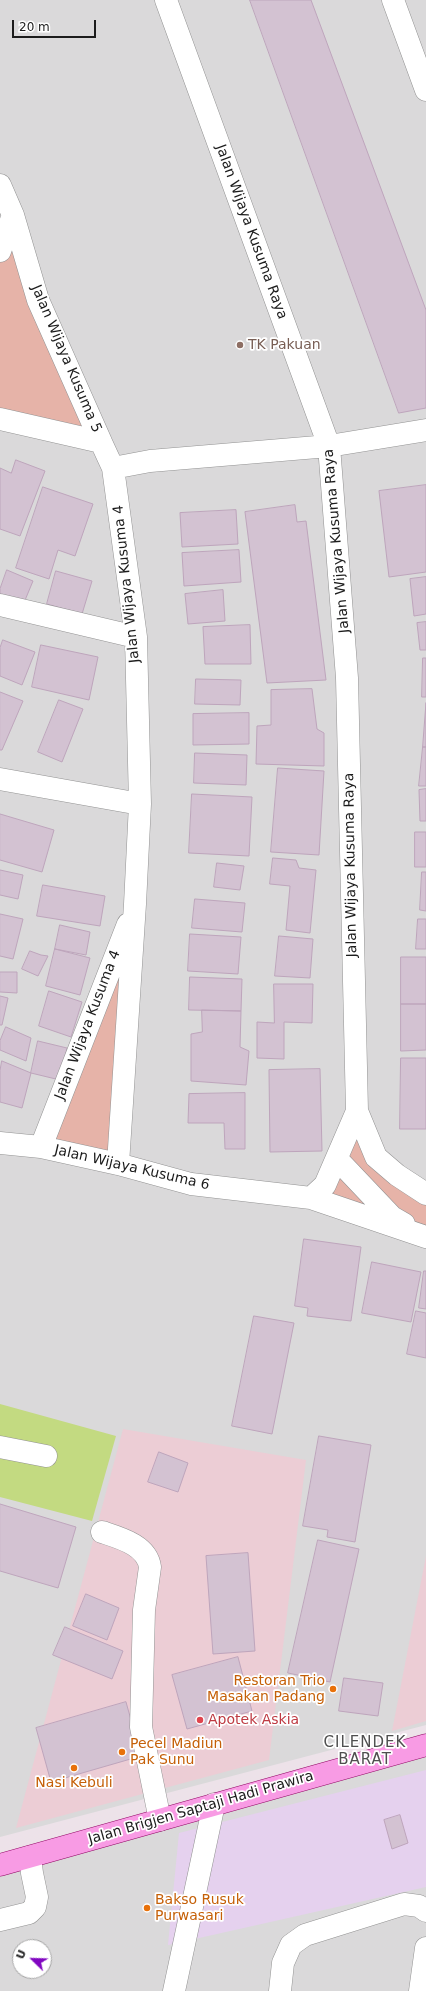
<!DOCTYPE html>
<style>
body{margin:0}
#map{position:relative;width:426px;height:1991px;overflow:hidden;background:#ede2e9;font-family:"DejaVu Sans",sans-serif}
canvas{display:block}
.north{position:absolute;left:12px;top:1939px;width:40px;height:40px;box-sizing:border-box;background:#fff;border:1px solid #a4a4a4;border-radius:50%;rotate:293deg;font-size:11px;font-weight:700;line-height:16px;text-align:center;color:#1c1c1c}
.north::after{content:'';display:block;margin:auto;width:14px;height:18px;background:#8107c1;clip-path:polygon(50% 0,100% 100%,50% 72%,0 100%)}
.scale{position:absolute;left:12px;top:20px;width:84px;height:18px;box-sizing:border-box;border:2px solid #1c1c1c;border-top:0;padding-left:5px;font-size:12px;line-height:14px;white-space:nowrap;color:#1c1c1c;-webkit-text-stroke:3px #fff;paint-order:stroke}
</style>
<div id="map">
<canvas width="426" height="1991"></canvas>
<div class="north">U</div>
<div class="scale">20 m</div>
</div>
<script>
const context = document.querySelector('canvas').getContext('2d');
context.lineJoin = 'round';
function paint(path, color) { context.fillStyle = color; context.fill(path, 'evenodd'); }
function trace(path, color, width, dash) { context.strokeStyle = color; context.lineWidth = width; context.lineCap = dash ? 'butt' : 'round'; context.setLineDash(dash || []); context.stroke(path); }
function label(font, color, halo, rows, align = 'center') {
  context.font = font + ' "DejaVu Sans",sans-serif'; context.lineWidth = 3.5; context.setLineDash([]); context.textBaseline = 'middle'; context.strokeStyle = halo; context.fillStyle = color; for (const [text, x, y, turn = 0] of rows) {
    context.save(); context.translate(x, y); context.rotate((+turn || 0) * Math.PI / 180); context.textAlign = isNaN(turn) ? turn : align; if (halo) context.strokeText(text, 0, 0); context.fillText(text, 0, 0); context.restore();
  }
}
const residential = new Path2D(`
 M0,0H426V1725L0,1837Z
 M426,1750V1991H0V1864ZM20,1947H44V1971H20Z`);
const commercial = new Path2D(`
 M426,1770V1887L168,1945L179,1833Z`);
const farmland = new Path2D(`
 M123,1429L306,1460L269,1760L16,1828Z
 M426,1556V1721L392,1731Z`);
const grass = new Path2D(`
 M13,215L101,442L0,419V251Z
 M135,904L118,1164L41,1147Z
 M357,1111L376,1157L426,1194V1237L311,1198Z`);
const pitch = new Path2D(`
 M0,1404L116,1436L92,1521L0,1497Z`);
const building = new Path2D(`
 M250,0H311L426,310V408L399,413Z
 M16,460L45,471L20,536L0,529V468L11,473Z
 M426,485V572L389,577L379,491Z
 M43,487L93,504L75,556L58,550L49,579L16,568Z
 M295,505L297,522L306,521L326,680L267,683L245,512Z
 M236,510L238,544L182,547L180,513Z
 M239,550L241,582L184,586L182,553Z
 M7,570L33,581L23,605L0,596V589Z
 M56,571L92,581L82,614L47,604Z
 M426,577V614L414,616L410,579Z
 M223,590L225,621L188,624L185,594Z
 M426,622V650H420L417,623Z
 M250,625L251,664H205L203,627Z
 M3,640L35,652L22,685L0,676V648Z
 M41,645L98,657L89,700L32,687Z
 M423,658H426V697H422Z
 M196,679L241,680L240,705L195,704Z
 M312,689L317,729L324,733V766L256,764L257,726L271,725V690Z
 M0,692L23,701L2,750H0Z
 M59,700L83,709L62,762L38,752Z
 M426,703V747H423Z
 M249,713V744L193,745V714Z
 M423,747H426V786H419Z
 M195,753L247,755L246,785L194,783Z
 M278,768L324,771L319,855L271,852Z
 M426,789V821H420L419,790Z
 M192,794L252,797L249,856L189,853Z
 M0,814L54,830L42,872L0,860Z
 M415,832H426V867H415Z
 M273,858L296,860L299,868L316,870L310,933L286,930L290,886L270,884Z
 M217,863L244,866L240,890L214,887Z
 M0,870L23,875L18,899L0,895Z
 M422,872H426V911L420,910Z
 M43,885L105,896L100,926L37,916Z
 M195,899L245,903L242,932L192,928Z
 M0,914L23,919L13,959L0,956Z
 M418,919H426V949H416Z
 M60,925L90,932L86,955L55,949Z
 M190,934L241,937L238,974L188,971Z
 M279,936L313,939L310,978L275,976Z
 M55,949L90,958L80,995L46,986Z
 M30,951L41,955L48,956L38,976L22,969Z
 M401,957H426V1004H401Z
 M0,972H17V993L0,992Z
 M190,977L242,979L241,1011L189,1010Z
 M274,984H313L312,1023L284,1022V1059L257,1058V1022L274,1023Z
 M49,991L82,1002L71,1037L39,1026Z
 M0,996L8,998L2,1025H0Z
 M401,1004H426V1050L401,1051Z
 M202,1010L241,1011L240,1047L249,1051L246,1085L191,1081V1034L202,1032Z
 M6,1027L31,1038L26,1061L0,1050V1041Z
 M38,1041L67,1048L60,1080L31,1073Z
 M401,1058H426V1129H400Z
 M2,1061L31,1073L22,1108L0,1102V1071Z
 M320,1069L322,1151L270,1152L269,1070Z
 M245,1093V1149H225L224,1123H188L189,1094Z
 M304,1239L361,1247L351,1321L307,1316L308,1308L295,1306Z
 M372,1262L421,1272L411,1322L362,1313Z
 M424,1271H426V1309L419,1308Z
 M416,1311L426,1313V1358L407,1354Z
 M254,1316L294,1323L272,1434L232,1426Z
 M319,1436L371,1445L355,1542L327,1537L328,1530L303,1526Z
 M159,1452L188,1463L178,1492L148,1482Z
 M0,1504L76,1527L58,1588L0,1571Z
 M318,1540L359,1549L330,1682L288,1673Z
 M248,1553L255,1651L213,1654L206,1556Z
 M86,1594L119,1608L107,1640L73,1626Z
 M65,1627L123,1651L112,1679L53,1655Z
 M238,1657L252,1711L187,1729L172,1675Z
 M344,1678L383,1683L378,1716L339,1711Z
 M126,1702L141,1756L51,1782L36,1728Z
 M400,1815L408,1843L392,1849L384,1820Z`);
const minor = new Path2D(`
 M166,0L329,446L347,678L357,1111L325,1185L311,1198
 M393,0L426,90
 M0,185L13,215L38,300L101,442
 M0,251L13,215
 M0,419L101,442L113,468L136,637L140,804L135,904L118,1164
 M113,468L150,461L329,446L426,430
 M0,605L136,637
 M0,779L140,804
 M357,1111L376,1157L397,1175L426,1194
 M0,1143L41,1147L118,1164L191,1184L311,1198L426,1237
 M41,1147L128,924
 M337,1159L392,1217L404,1224
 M0,1447L46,1456
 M102,1532C120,1538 147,1545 150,1567L144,1610L141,1727L160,1820
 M0,1920L29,1913L35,1907L37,1897L32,1873L30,1857
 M174,1991L214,1804
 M280,1991L283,1963L291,1945L305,1935L404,1904L419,1906L426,1911
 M420,1991L426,1948`);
const major = new Path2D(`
 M0,1865L426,1745`);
const markers = [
 [240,345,4,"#8d6e63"],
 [333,1689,4,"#e8710a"],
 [200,1720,4,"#e0444e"],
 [122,1752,4,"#e8710a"],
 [74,1768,4,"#e8710a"],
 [147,1908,4,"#e8710a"]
];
const streetNames = [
 ["Jalan Wijaya Kusuma Raya",251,232,70],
 ["Jalan Wijaya Kusuma 5",66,359,67],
 ["Jalan Wijaya Kusuma Raya",337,541,-95],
 ["Jalan Wijaya Kusuma 4",127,584,-96],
 ["Jalan Wijaya Kusuma Raya",351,865,-91],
 ["Jalan Wijaya Kusuma 4",88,1025,-69],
 ["Jalan Wijaya Kusuma 6",132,1168,13],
 ["Jalan Brigjen Saptaji Hadi Prawira",201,1808,-16]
];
const educationNames = [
 ["TK Pakuan",248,345]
];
const foodNames = [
 ["Restoran Trio",325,1681,"right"],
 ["Masakan Padang",325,1697,"right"],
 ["Pecel Madiun",130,1744],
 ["Pak Sunu",130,1760],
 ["Nasi Kebuli",74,1783,"center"],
 ["Bakso Rusuk",155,1900],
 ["Purwasari",155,1916]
];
const healthNames = [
 ["Apotek Askia",208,1720]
];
const neighbourhoodNames = [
 ["CILENDEK",365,1743],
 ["BARAT",365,1760]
];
paint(residential, '#dad9da');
paint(commercial, '#e5d1ee');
paint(farmland, '#eccdd5');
paint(grass, '#e6b3a8');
paint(pitch, '#c3da81');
paint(building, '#d3c2d2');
trace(building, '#bea5bc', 1);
trace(minor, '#939393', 23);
trace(major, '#8f0562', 23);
trace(minor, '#fff', 22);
trace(major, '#f89be4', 22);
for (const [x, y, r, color] of markers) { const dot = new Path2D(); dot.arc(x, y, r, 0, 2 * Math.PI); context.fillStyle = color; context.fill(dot); trace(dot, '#fff', 1.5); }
label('14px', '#1c1c1c', '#fff', streetNames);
label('14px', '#785e54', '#fff', educationNames, 'left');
label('14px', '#c56008', '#fff', foodNames, 'left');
label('14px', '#be3a42', '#fff', healthNames, 'left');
context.letterSpacing = '1px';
label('15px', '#4f4f4f', '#fff', neighbourhoodNames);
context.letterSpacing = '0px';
</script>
